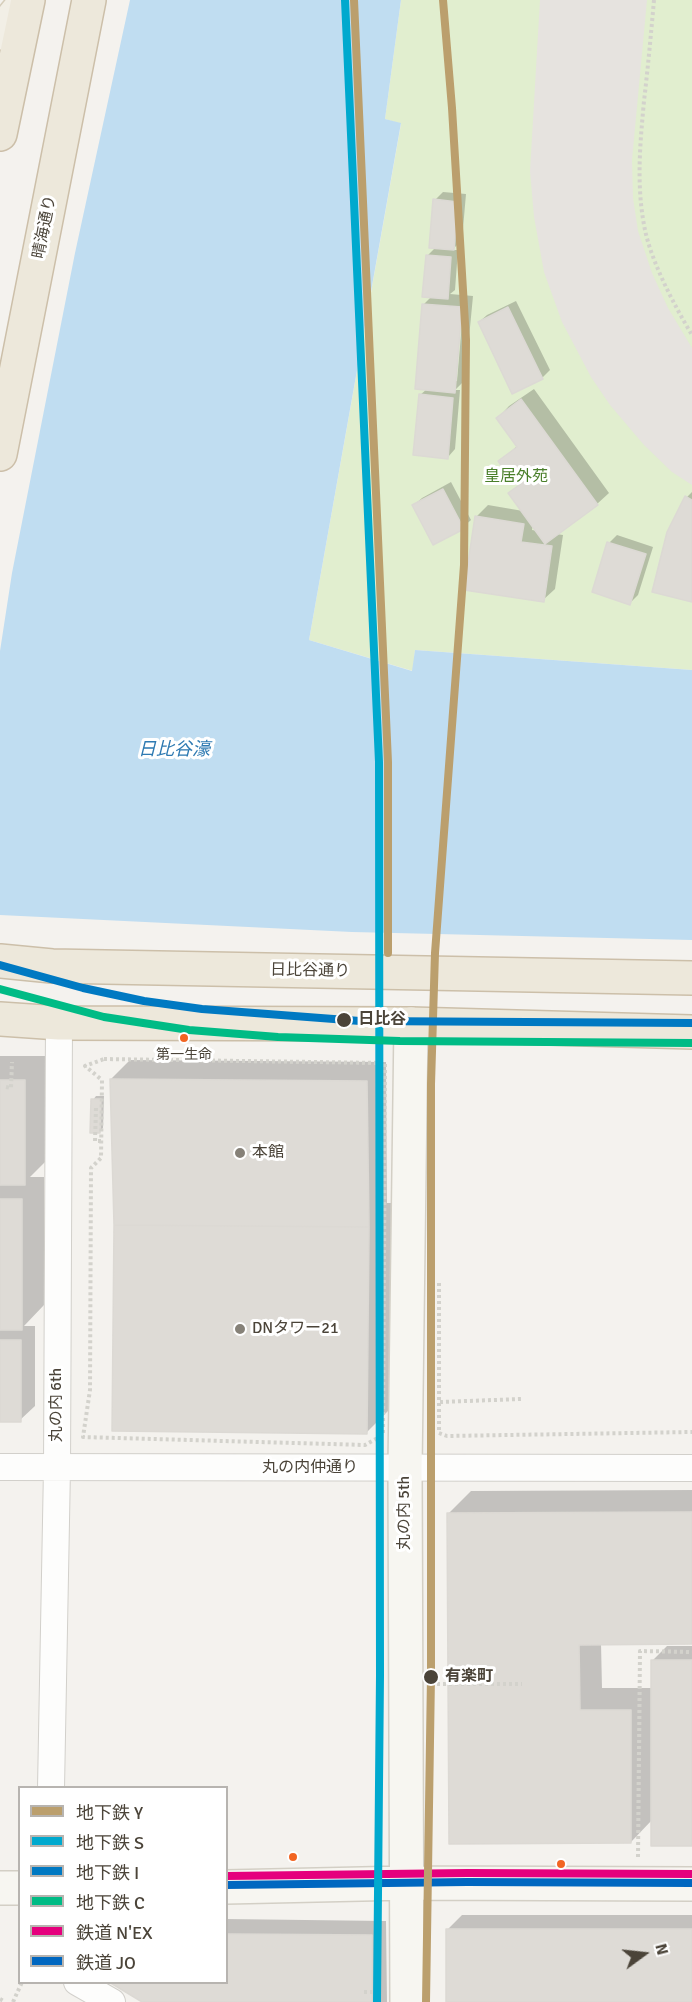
<!DOCTYPE html>
<meta charset="utf-8">
<style>
body{margin:0}
#map{position:relative;width:692px;height:2002px;overflow:hidden;background:#f4f2ee;font-family:Signika,"Noto Sans JP",sans-serif}
canvas{display:block}
.legend{position:absolute;left:18px;top:1786px;width:210px;height:198px;box-sizing:border-box;background:#fff;border:2px solid #b7b4b0;margin:0;padding:8px 10px;list-style:none;font-size:18px;color:#4b4439}
.legend li{display:flex;align-items:center;gap:12px;height:30px}
.legend b{width:30px;border:2px solid #b7b4b0}
.north{position:absolute;left:614px;top:1924px;width:60px;height:60px;-webkit-text-stroke:4px #fff;paint-order:stroke;rotate:75deg;font-size:16px;font-weight:700;line-height:24px;text-align:center;color:#4b4439}
.north::after{content:'';display:block;margin:auto;width:21px;height:27px;background:#4b4439;clip-path:polygon(50% 0,100% 100%,50% 72%,0 100%)}
</style>
<div id="map">
<canvas width="692" height="2002"></canvas>
<ul class="legend">
<li><b style="height:8px;background:#bb9f6d"></b>地下鉄 Y</li>
<li><b style="height:8px;background:#00a9ce"></b>地下鉄 S</li>
<li><b style="height:8px;background:#0079c2"></b>地下鉄 I</li>
<li><b style="height:8px;background:#00bb85"></b>地下鉄 C</li>
<li><b style="height:8px;background:#e5007d"></b>鉄道 N'EX</li>
<li><b style="height:8px;background:#0067c0"></b>鉄道 JO</li>
</ul>
<div class="north">N</div>
</div>
<script>
const context = document.querySelector('canvas').getContext('2d');
context.lineJoin = 'round';
function paint(path, color) { context.fillStyle = color; context.fill(path, 'evenodd'); }
function trace(path, color, width, dash) { context.strokeStyle = color; context.lineWidth = width; context.lineCap = dash ? 'butt' : 'round'; context.setLineDash(dash || []); context.stroke(path); }
function label(font, color, halo, rows, align = 'center') {
  context.font = font + ' Signika,"Noto Sans JP",sans-serif'; context.lineWidth = 6; context.setLineDash([]); context.textBaseline = 'middle'; context.strokeStyle = halo; context.fillStyle = color; for (const [text, x, y, turn = 0] of rows) {
    context.save(); context.translate(x, y); context.rotate((+turn || 0) * Math.PI / 180); context.textAlign = isNaN(turn) ? turn : align; if (halo) context.strokeText(text, 0, 0); context.fillText(text, 0, 0); context.restore();
  }
}
const green = new Path2D(`
 M401,0H692V670L415,650L413,671L309,640L401,124L385,119Z`);
const parking = new Path2D(`
 M540,0H647L632,160L633,198L638,231L652,273L668,308L692,348V485L672,472L644,445L610,405L591,377L562,322L544,272L534,217L530,171Z`);
const water = new Path2D(`
 M130,0H401L385,119L401,123L309,640L412,671L415,650L692,670V940L352,932L0,915V651L12,573L75,253Z`);
const shadow = new Path2D(`
 M443,192L466,194L462,240L452,250H458L455,290L450,294L473,296L465,380L455,390H460L455,449L448,457L420,395L427,389L423,305L432,296L427,256L436,247L435,200ZM461,300H464L457,381H454Z
 M516,301L550,370L542,378L479,322L487,315Z
 M534,389L609,493L597,504L556,534L563,535L555,589L543,600L476,517L488,505L523,511L510,493L536,471L534,468L500,462L518,445L498,418L509,406ZM533,524L538,531L532,530Z
 M451,482L471,520L463,527L434,543L414,505L422,498Z
 M692,492V600L687,497Z
 M617,535L653,547L638,595L630,603L609,543Z
 M0,1056H48V1159L30,1177H44V1305L24,1326H35V1406L20,1420H0Z
 M130,1060L386,1062L387,1203H393L391,1408L366,1433L111,1079Z
 M96,1096H104L103,1128L99,1132L93,1100Z
 M692,1490V1643H601L602,1688H652V1661L667,1646H692V1845L652,1820L631,1842L448,1514L471,1491Z
 M462,1915H692V2002H447V1930Z
 M226,1919L386,1921L387,2002H145L226,1982Z`);
const building = new Path2D(`
 M433,199L458,202L454,250L429,248Z
 M426,255L451,257L448,299L422,297Z
 M422,304L462,307L455,393L415,389Z
 M508,307L543,379L512,394L478,322Z
 M419,394L453,398L448,459L413,455Z
 M521,399L598,505L545,544L508,493L536,473L533,470L514,484L498,461L517,447L496,418Z
 M443,489L464,529L433,545L412,505Z
 M685,496L692,500V602L652,592L667,532Z
 M475,516L524,524L521,542L552,546L544,602L464,590Z
 M607,542L646,554L630,605L592,592Z
 M110,1079L367,1081L369,1227L114,1225Z
 M0,1080H25V1185H0Z
 M91,1099H101L100,1133H90Z
 M0,1199H22V1330H0Z
 M114,1225L369,1227L367,1434L112,1431Z
 M0,1340H21V1422H0Z
 M692,1512V1644L579,1645L580,1710H631V1843L449,1844L447,1513Z
 M651,1660H692V1846H651Z
 M446,1929H692V2002H446Z
 M226,1934L372,1935V2002H142L109,1982H226Z`);
const path = new Path2D(`
 M654,0C651,34 648,67 644,101C640,145 636,186 645,230C652,263 674,305 692,335
 M104,1059L385,1063L383,1435L365,1445L83,1437L90,1390L91,1168L101,1158L102,1080L85,1066Z
 M6,1087L11,1088L12,1062
 M96,1108L95,1141H101
 M439,1283V1433L447,1436L692,1432
 M440,1402L521,1399
 M437,1684H522
 M638,1857L640,1651L692,1652
 M364,1992H379
 M0,1999L5,2002
 M13,2002L22,1982`);
const street = new Path2D(`
 M0,1467L692,1468
 M51,1788L57,1468L59,1023
 M77,1982L112,2002`);
const secondary = new Path2D(`
 M226,1887L407,1883L692,1884
 M0,1888H20
 M407,2002L405,1468L411,1024`);
const primary = new Path2D(`
 M0,33L27,0`);
const highway = new Path2D(`
 M0,134L28,0
 M0,454L89,0
 M0,961L52,966L692,978
 M0,1019L59,1023L411,1024L692,1032`);
const rail1 = new Path2D(`
 M226,1876L467,1873L692,1874`);
const rail2 = new Path2D(`
 M226,1885L467,1882L692,1883`);
const metro1 = new Path2D(`
 M354,0L388,762V953
 M426,2002L431,1676V1084L435,953L464,565L466,340L452,108L443,0`);
const metro2 = new Path2D(`
 M345,0L379,762L380,1675L377,2002`);
const metro3 = new Path2D(`
 M0,965L83,988L144,1001L202,1009L360,1021L692,1023`);
const metro4 = new Path2D(`
 M0,989L104,1017L189,1030L278,1037L400,1041L692,1043`);
const markers = [
 [344,1020,8,"#4b4439"],
 [184,1038,5,"#f26522"],
 [240,1153,6,"#868178"],
 [240,1329,6,"#868178"],
 [431,1677,8,"#4b4439"],
 [293,1857,5,"#f26522"],
 [561,1864,5,"#f26522"]
];
const busNames = [
 ["第一生命",184,1055]
];
const streetNames = [
 ["晴海通り",45,227,-79],
 ["日比谷通り",310,971,1],
 ["丸の内 6th",57,1405,-90],
 ["丸の内仲通り",310,1468],
 ["丸の内 5th",405,1513,-90]
];
const parkNames = [
 ["皇居外苑",516,477]
];
const stopNames = [
 ["日比谷",358,1020],
 ["有楽町",445,1677]
];
const poiNames = [
 ["本館",252,1153],
 ["DNタワー21",252,1329]
];
const waterNames = [
 ["日比谷濠",174,750]
];
paint(green, '#e1eecf');
paint(parking, '#e6e3df');
paint(water, '#c0ddf1');
paint(shadow, '#0003');
paint(building, '#dedbd6');
trace(building, '#dcd9d4', 1.5);
trace(street, '#d2d0cb', 28);
trace(secondary, '#d3cfc5', 36);
trace(primary, '#d6cebb', 36);
trace(highway, '#ccbfa9', 36);
trace(path, '#d3d2cc', 4, [3, 3]);
trace(street, '#fdfdfc', 26);
trace(secondary, '#f7f6f1', 33);
trace(primary, '#f2efe6', 33);
trace(highway, '#ede8db', 33);
trace(rail1, '#e5007d', 8);
trace(rail2, '#0067c0', 8);
trace(metro1, '#bb9f6d', 8);
trace(metro2, '#00a9ce', 8);
trace(metro3, '#0079c2', 8);
trace(metro4, '#00bb85', 8);
for (const [x, y, r, color] of markers) { const dot = new Path2D(); dot.arc(x, y, r, 0, 2 * Math.PI); context.fillStyle = color; context.fill(dot); trace(dot, '#fff', 2); }
label('14px', '#4b4439', '#fff', busNames);
label('16px', '#4b4439', '#fff', streetNames);
label('16px', '#4a7f2a', '#fff', parkNames);
label('bold 16px', '#4b4439', '#fff', stopNames, 'left');
label('16px', '#4b4439', '#fff', poiNames, 'left');
label('italic 18px', '#2e7ab2', '#fff', waterNames);
</script>
